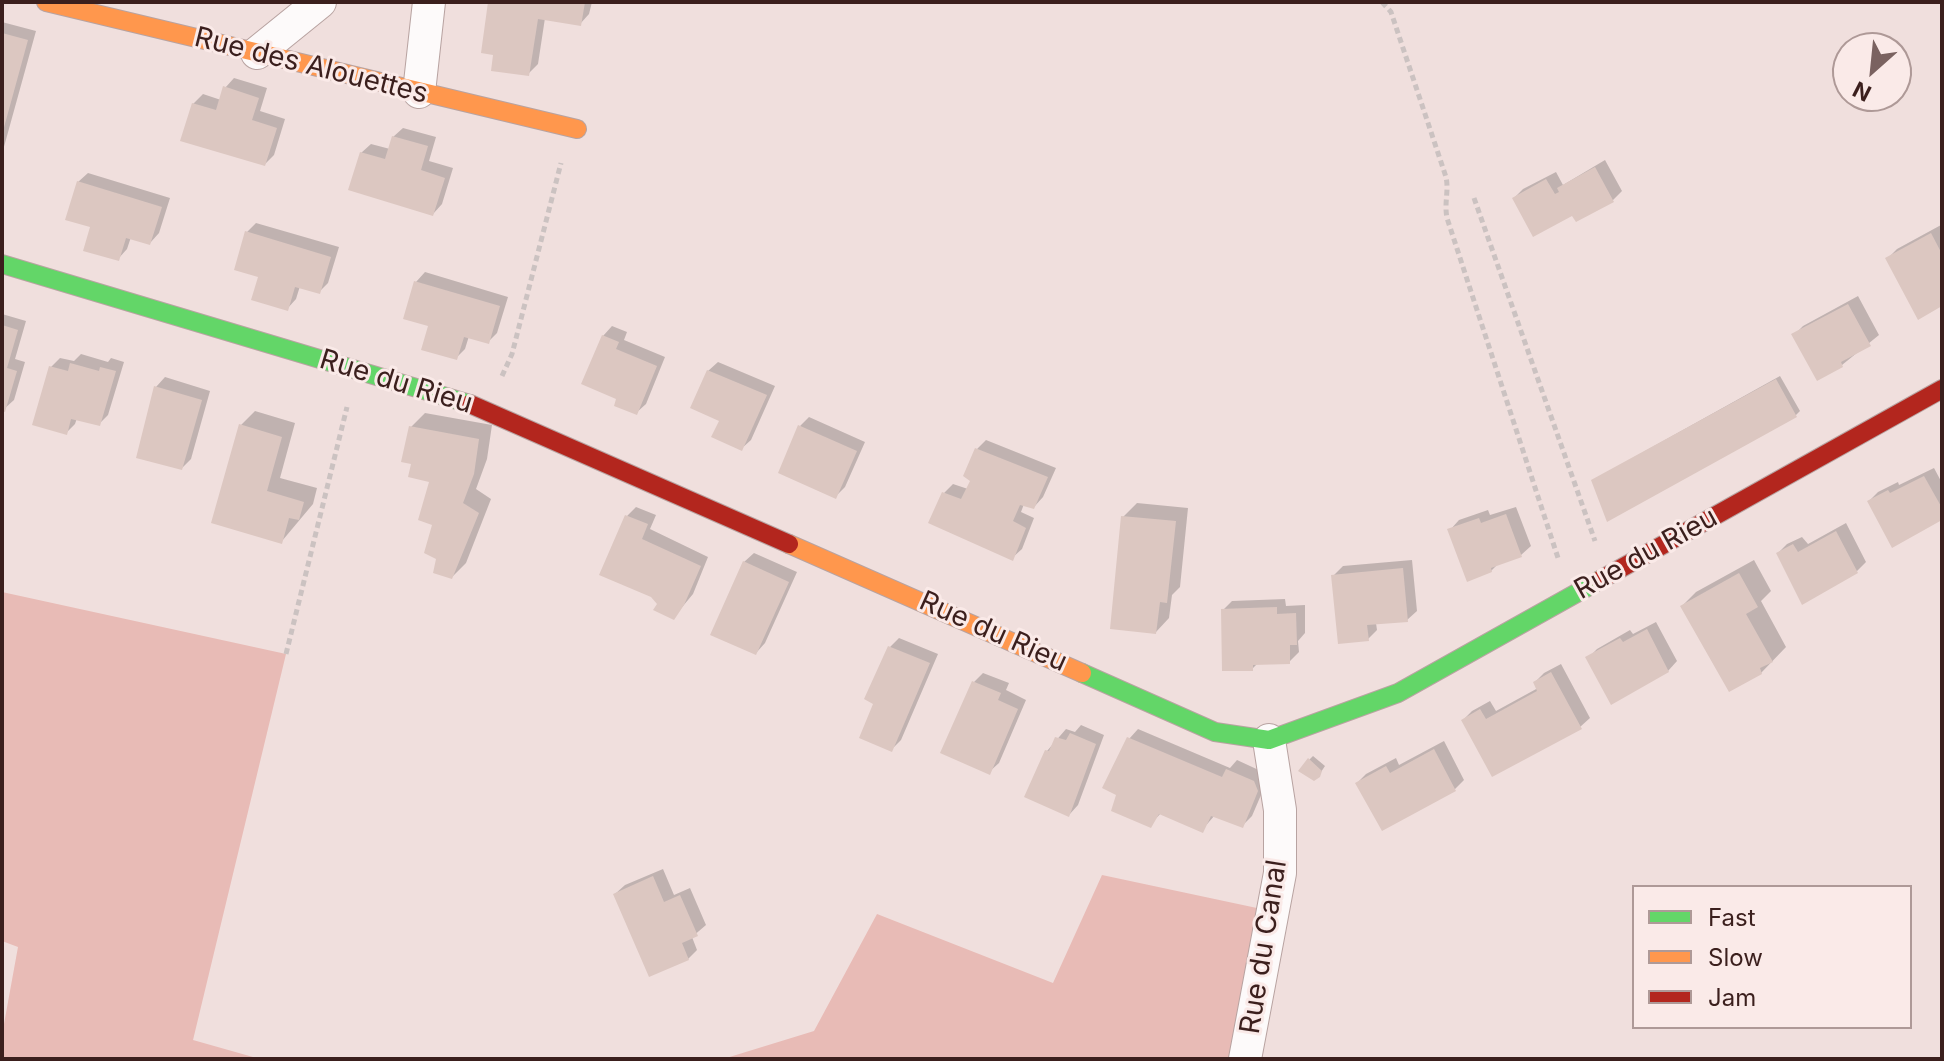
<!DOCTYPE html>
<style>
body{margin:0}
#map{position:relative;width:1944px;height:1061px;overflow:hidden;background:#f0dfdd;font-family:Inter,sans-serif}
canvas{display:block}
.frame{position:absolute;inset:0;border:4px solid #3b1f1d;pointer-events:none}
.legend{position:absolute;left:1632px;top:885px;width:280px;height:144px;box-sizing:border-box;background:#faeae8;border:2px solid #ae9997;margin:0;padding:10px 14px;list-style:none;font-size:24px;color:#3b1f1d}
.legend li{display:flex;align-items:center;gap:16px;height:40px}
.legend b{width:40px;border:2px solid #ae9997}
.north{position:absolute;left:1832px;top:32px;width:80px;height:80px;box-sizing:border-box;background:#faeae8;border:2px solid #ae9997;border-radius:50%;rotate:207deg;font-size:22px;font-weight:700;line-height:32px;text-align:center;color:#3b1f1d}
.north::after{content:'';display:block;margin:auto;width:28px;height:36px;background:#7a6260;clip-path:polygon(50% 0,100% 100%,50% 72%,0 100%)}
</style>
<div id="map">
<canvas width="1944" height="1061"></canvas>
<div class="frame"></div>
<ul class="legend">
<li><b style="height:10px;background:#63d668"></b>Fast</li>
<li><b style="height:10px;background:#ff974d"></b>Slow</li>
<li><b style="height:10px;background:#b3261e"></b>Jam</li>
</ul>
<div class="north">N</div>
</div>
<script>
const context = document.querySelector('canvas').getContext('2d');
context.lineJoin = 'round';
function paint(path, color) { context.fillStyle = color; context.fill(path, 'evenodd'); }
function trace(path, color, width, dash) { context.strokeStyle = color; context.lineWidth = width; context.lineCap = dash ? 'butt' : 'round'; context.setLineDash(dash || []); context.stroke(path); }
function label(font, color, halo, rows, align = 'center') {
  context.font = font + ' Inter,sans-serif'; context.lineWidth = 6; context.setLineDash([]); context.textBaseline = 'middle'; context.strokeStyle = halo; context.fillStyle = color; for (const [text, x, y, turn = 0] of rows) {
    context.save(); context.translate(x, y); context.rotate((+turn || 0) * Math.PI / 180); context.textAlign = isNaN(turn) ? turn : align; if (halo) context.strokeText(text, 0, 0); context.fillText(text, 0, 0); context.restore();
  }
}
const green = new Path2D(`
 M2,592L286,654L193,1040L260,1059H2V1035L18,947L2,941Z
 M1102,875L1285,914L1251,1059H723L814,1031L877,914L1053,983Z`);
const shadow = new Path2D(`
 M490,2H592L589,14L580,24L545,18L538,64L528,74L495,53Z
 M2,22L36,31L2,154Z
 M234,78L267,88L260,111L285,119L274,155L265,164L193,104L203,94L221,100L225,88Z
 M403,128L436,137L429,161L453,168L442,204L433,214L361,153L371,144L390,149L393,137Z
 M1605,160L1622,191L1613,200L1573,213L1514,198L1523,189L1556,172L1563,185Z
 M88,173L170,198L159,233L150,243L131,237L127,249L118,259L92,226L78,182Z
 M256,223L339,247L328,283L319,292L300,286L296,299L287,309L261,275L247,232Z
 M1941,225L1942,228V304L1887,259L1897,249Z
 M425,272L508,297L497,333L488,342L469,336L465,349L456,358L430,325L416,282Z
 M1858,296L1879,335L1842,365L1794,335L1803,326Z
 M2,314L26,321L15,359L25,362L14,400L4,409H2Z
 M612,326L627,332L624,340L665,357L646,404L636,413L619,398L603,336Z
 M81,354L108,362L111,358L124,362L108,415L99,424L77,418L75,424L66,433L51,367L60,358L74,361Z
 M718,362L775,386L751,440L741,449L722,420L708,371Z
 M1780,376L1800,411L1796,415L1593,480Z
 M165,377L210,391L191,459L182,468L156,387Z
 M255,411L295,423L280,478L317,488L313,504L282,541L241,425Z
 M425,413L492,425L487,459L476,489L491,499L466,563L452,577L439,558L431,481L413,463L411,427Z
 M809,417L865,442L845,487L836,496L800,426Z
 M986,440L1056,468L1043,497L1034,507L1024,504L1021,512L1034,518L1022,549L1012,558L944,493L953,484L968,489L972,480L977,449Z
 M1934,468L1942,483V517L1869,501L1878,492L1898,482L1899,485Z
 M1137,503L1188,508L1180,587L1172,595L1169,618L1156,632L1123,517Z
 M636,507L656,515L650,529L708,557L693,594L673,618L659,603L627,516Z
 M1516,507L1531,546L1521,555L1499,563L1491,571L1450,530L1459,520L1488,510L1490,515Z
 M1846,523L1866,562L1857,571L1803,602L1778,553L1787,544L1802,537L1808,544Z
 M754,553L797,572L765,643L756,653L744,562Z
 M1412,560L1417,611L1407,620L1376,623L1377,630L1368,639L1333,576L1343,566Z
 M1754,560L1771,591L1761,601L1786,647L1761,673L1682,606L1696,592Z
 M1285,599L1286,606L1305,605V633L1298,641L1299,652L1289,662H1259L1252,669L1223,610L1232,601Z
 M1656,622L1677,661L1668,671L1588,658L1597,649L1630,630L1633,634Z
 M899,638L938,654L901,740L892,749L875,703L890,647Z
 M1561,664L1590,718L1580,727L1463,720L1472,711L1490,701L1496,711L1538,688L1535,682L1544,673Z
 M983,673L1009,683L1006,690L1026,700L999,763L989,772L974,682Z
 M1081,725L1104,735L1078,805L1069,815L1047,751L1066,729L1075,732Z
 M1138,729L1230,768L1237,760L1263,772L1267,781L1252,816L1242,826L1215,815L1202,830L1161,813L1150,825L1129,739Z
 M1444,741L1464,780L1455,789L1382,829L1357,783L1366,774L1396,758L1399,765Z
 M1313,756L1325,766L1319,775L1309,760Z
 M663,869L674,895L690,888L706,925L692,937L697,950L688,959L615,894L625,885Z`);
const building = new Path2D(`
 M488,2H585L581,26L538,19L529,76L491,71L493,55L481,53Z
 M2,33L28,40L3,131H2Z
 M223,86L259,98L252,120L277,128L265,166L180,141L192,103L216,110Z
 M392,136L428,146L421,170L445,178L433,216L348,190L360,152L385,159Z
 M1595,167L1614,202L1576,222L1572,216L1533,237L1512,198L1546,179L1555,194L1559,192L1557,188Z
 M77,181L162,207L150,245L126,238L119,261L83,251L90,227L65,220Z
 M245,231L331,257L320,294L295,287L288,311L251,300L258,277L234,270Z
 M1931,233L1942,254V306L1918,320L1885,258Z
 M414,281L500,306L489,344L464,337L457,360L421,350L428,326L403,319Z
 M1848,304L1871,346L1841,362L1843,367L1817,381L1791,334Z
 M2,325L18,330L7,368L17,371L5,412L2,411Z
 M602,335L619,342L616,349L657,366L637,415L614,406L616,399L581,384Z
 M70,363L99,371L100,367L116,371L100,426L71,419L67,435L32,425L49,366L68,371Z
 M707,370L767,395L742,451L711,437L719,421L690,408Z
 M1776,379L1797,417L1607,522L1591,480Z
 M154,386L202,400L182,470L136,458Z
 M239,424L282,437L267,491L304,502L299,520L289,518L282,544L211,523Z
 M798,425L857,451L836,499L778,473Z
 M409,426L479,439L474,474L463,503L479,513L452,579L433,573L436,559L424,553L432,525L418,520L429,482L408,477L411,464L401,462Z
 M975,448L1048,477L1034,509L1020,505L1013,521L1026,528L1013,561L928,523L942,492L961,499L970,481L963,476Z
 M1924,476L1942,508V520L1892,548L1867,501L1888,490L1890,493Z
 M1506,514L1522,557L1491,568L1492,572L1467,582L1447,529L1479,518L1481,523Z
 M625,515L648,524L642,539L701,566L684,605L674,620L653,610L657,604L651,597L599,575Z
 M1121,516L1176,521L1167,603L1160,602L1156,634L1110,629Z
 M1836,531L1858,573L1802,605L1776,553L1793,544L1798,552Z
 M743,561L789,582L756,655L710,635Z
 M1403,568L1408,622L1367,625L1369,641L1338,644L1331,575Z
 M1739,573L1758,607L1746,614L1773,662L1760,668L1762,674L1729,692L1680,606Z
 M1277,607V614L1296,613L1297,645H1290V664L1253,665V671H1222L1221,609Z
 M1647,629L1669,672L1611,705L1585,657L1620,638L1623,642Z
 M888,646L930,663L892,752L859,738L873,704L864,699Z
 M1551,672L1582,729L1492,777L1461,720L1480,709L1486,719L1537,691L1533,682Z
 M972,681L1001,693L998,700L1018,709L990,775L940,753Z
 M1070,733L1096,744L1069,817L1024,797L1045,750L1049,751L1055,737L1066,740Z
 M1127,737L1222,777L1226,769L1254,781L1258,791L1243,828L1211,816L1203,833L1159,814L1151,828L1111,811L1116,795L1102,788Z
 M1434,749L1456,791L1382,831L1355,783L1386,766L1390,773Z
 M1308,758L1322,771L1320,777L1314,781L1298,771Z
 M653,876L664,902L680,895L698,936L682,943L689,960L649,977L613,894Z`);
const path = new Path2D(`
 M1382,2L1391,12L1446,177C1449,191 1444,203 1447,218L1558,558
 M1474,198L1595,541
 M502,376L512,354L561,163
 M286,654L347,407`);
const street = new Path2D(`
 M257,53L320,2
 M419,92L429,2
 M1245,1059L1280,873V810L1269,740`);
const fast = new Path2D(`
 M2,264L470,404
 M1082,673L1215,732L1269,740L1398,693L1600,580`);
const slow = new Path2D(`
 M46,2L577,129
 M789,544L1082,673`);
const jam = new Path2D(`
 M470,404L789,544
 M1600,580L1942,389`);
const streetNames = [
 ["Rue des Alouettes",311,66,14],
 ["Rue du Rieu",396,382,17],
 ["Rue du Rieu",1646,554,-29],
 ["Rue du Rieu",993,632,24],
 ["Rue du Canal",1264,947,-81]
];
paint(green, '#e8bbb6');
paint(shadow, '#0003');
paint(building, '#dcc7c1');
trace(street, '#b8a3a1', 34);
trace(fast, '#b8a3a1', 20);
trace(slow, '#b8a3a1', 20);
trace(jam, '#b8a3a1', 20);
trace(path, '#cbc2c1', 5, [6, 4]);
trace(street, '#fdfafa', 32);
trace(fast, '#63d668', 18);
trace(slow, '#ff974d', 18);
trace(jam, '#b3261e', 18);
label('28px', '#3b1f1d', '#faeae8', streetNames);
</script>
